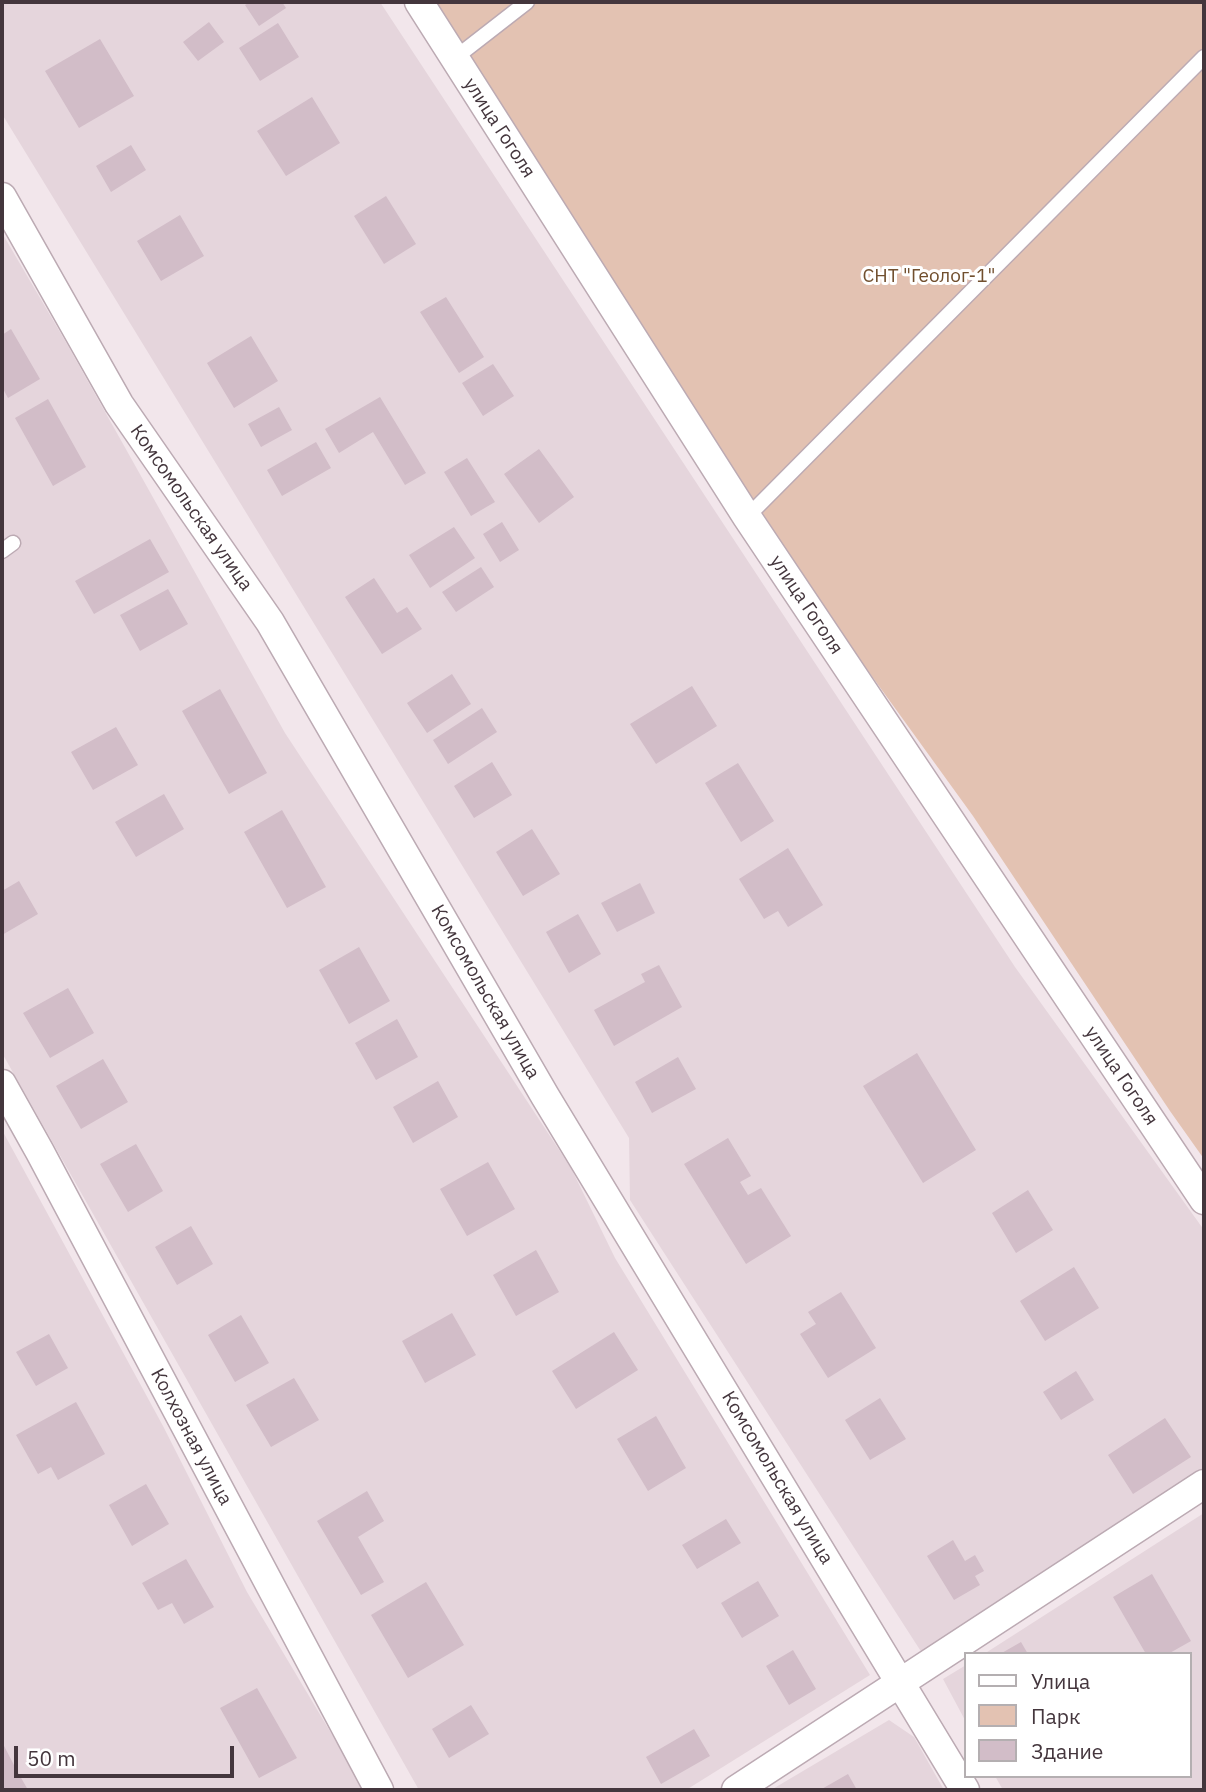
<!DOCTYPE html>
<meta charset="utf-8">
<style>
body{margin:0}
#map{position:relative;width:1206px;height:1792px;overflow:hidden;background:#f2e6eb;font-family:"IBM Plex Sans",sans-serif}
canvas{display:block}
.frame{position:absolute;inset:0;border:4px solid #44363d;pointer-events:none}
.legend{position:absolute;left:964px;top:1652px;width:228px;height:126px;box-sizing:border-box;background:#fff;border:2px solid #b4afb1;margin:0;padding:9px 12px;list-style:none;font-size:21px;color:#44363d}
.legend li{display:flex;align-items:center;gap:14px;height:35px}
.legend b{width:35px;border:2px solid #b4afb1}
.scale{position:absolute;left:14px;top:1746px;width:220px;height:32px;box-sizing:border-box;border:4px solid #44363d;border-top:0;padding-left:9px;font-size:21px;line-height:24px;white-space:nowrap;color:#44363d;-webkit-text-stroke:5px #fff;paint-order:stroke}
</style>
<div id="map">
<canvas width="1206" height="1792"></canvas>
<div class="frame"></div>
<ul class="legend">
<li><b style="height:9px;background:#fff"></b>Улица</li>
<li><b style="height:19px;background:#e3c2b2"></b>Парк</li>
<li><b style="height:19px;background:#d2bdc8"></b>Здание</li>
</ul>
<div class="scale">50 m</div>
</div>
<script>
const context = document.querySelector('canvas').getContext('2d');
context.lineJoin = 'round';
function paint(path, color) { context.fillStyle = color; context.fill(path, 'evenodd'); }
function trace(path, color, width, dash) { context.strokeStyle = color; context.lineWidth = width; context.lineCap = dash ? 'butt' : 'round'; context.setLineDash(dash || []); context.stroke(path); }
function label(font, color, halo, rows, align = 'center') {
  context.font = font + ' "IBM Plex Sans",sans-serif'; context.lineWidth = 6; context.setLineDash([]); context.textBaseline = 'middle'; context.strokeStyle = halo; context.fillStyle = color; for (const [text, x, y, turn = 0] of rows) {
    context.save(); context.translate(x, y); context.rotate((+turn || 0) * Math.PI / 180); context.textAlign = isNaN(turn) ? turn : align; if (halo) context.strokeText(text, 0, 0); context.fillText(text, 0, 0); context.restore();
  }
}
const residential = new Path2D(`
 M2,2H380L1015,967L1204,1230V1472L922,1653L630,1200L629,1138L2,114Z
 M2,233L67,344L285,733L571,1168L615,1258L870,1675L686,1790H419L2,1053Z
 M2,1130L163,1426L247,1592L365,1790H2Z
 M1204,1513V1790H1003L995,1776H1190V1654H984Z
 M966,1665V1722L943,1679Z
 M889,1720L914,1737L944,1790H771Z`);
const green = new Path2D(`
 M435,2H1204V1159L1170,1111L973,816L743,498Z`);
const building = new Path2D(`
 M250,2H282L286,8L259,26L245,5Z
 M209,22L224,42L198,61L183,42Z
 M278,23L299,57L260,81L239,48Z
 M100,39L134,96L79,128L45,71Z
 M312,97L340,143L286,176L257,131Z
 M131,145L146,170L111,192L96,166Z
 M386,196L416,244L384,264L354,216Z
 M180,215L204,256L161,281L137,241Z
 M446,297L484,357L459,373L420,312Z
 M11,329L40,379L8,398L2,387V335Z
 M251,336L278,381L234,408L207,363Z
 M493,364L514,396L483,416L462,383Z
 M380,397L426,473L405,485L373,432L339,453L325,429Z
 M48,399L86,467L53,486L15,418Z
 M279,407L292,430L261,447L248,424Z
 M316,442L331,468L282,496L267,470Z
 M539,449L574,497L539,523L504,474Z
 M467,458L495,502L471,516L444,472Z
 M502,522L519,550L500,562L483,534Z
 M454,527L475,558L430,588L409,555Z
 M150,539L169,572L94,614L75,581Z
 M481,567L494,587L456,612L442,592Z
 M374,578L397,613L407,607L422,629L382,654L345,597Z
 M168,589L188,624L140,651L120,615Z
 M452,674L471,704L427,733L407,703Z
 M692,686L717,726L656,764L630,724Z
 M220,689L267,773L229,794L182,711Z
 M482,708L497,732L448,764L433,740Z
 M116,727L138,765L93,790L71,752Z
 M492,762L512,795L474,818L454,786Z
 M738,763L774,821L741,842L705,783Z
 M164,794L184,829L136,857L115,822Z
 M282,810L326,887L287,908L244,832Z
 M532,829L560,874L523,896L496,852Z
 M788,848L823,905L788,927L778,911L764,919L739,879Z
 M19,881L38,914L2,935V891Z
 M640,883L655,913L617,932L601,903Z
 M578,914L601,954L569,973L546,932Z
 M359,947L390,1001L349,1024L319,970Z
 M659,965L682,1007L614,1046L594,1010L645,982L641,974Z
 M68,988L94,1033L50,1058L23,1013Z
 M397,1019L418,1057L376,1080L355,1043Z
 M917,1053L976,1150L923,1183L863,1086Z
 M678,1057L696,1089L652,1113L635,1082Z
 M103,1059L128,1102L81,1129L56,1086Z
 M438,1081L458,1117L413,1143L393,1107Z
 M728,1138L751,1176L740,1182L748,1195L761,1188L791,1236L746,1264L684,1164Z
 M136,1144L163,1191L128,1212L100,1164Z
 M488,1162L515,1209L467,1236L440,1189Z
 M1028,1190L1053,1230L1016,1253L992,1213Z
 M191,1226L213,1264L177,1285L155,1247Z
 M536,1250L559,1292L516,1316L493,1275Z
 M1074,1267L1099,1308L1045,1341L1020,1301Z
 M841,1292L876,1348L828,1378L800,1334L816,1324L808,1312Z
 M452,1313L476,1355L425,1383L402,1341Z
 M241,1315L269,1363L235,1382L208,1335Z
 M614,1332L638,1370L576,1409L552,1371Z
 M49,1334L68,1368L36,1386L16,1352Z
 M1076,1371L1094,1400L1061,1420L1043,1392Z
 M294,1378L319,1420L271,1447L246,1405Z
 M880,1398L906,1439L870,1460L845,1420Z
 M76,1402L105,1454L58,1480L51,1467L38,1474L16,1435Z
 M656,1416L686,1468L648,1491L617,1439Z
 M1165,1418L1191,1457L1133,1494L1108,1455Z
 M146,1484L169,1524L132,1546L109,1505Z
 M367,1491L384,1521L358,1537L384,1582L361,1595L317,1521Z
 M726,1519L741,1543L697,1569L682,1545Z
 M953,1540L965,1561L975,1555L984,1571L975,1576L980,1585L954,1600L927,1556Z
 M186,1559L214,1607L184,1624L172,1603L158,1610L142,1583Z
 M1152,1574L1191,1641L1168,1654H1146L1113,1597Z
 M758,1581L779,1616L742,1638L721,1603Z
 M426,1582L464,1645L408,1678L371,1615Z
 M1021,1642L1028,1654H1000Z
 M793,1650L816,1689L789,1705L766,1666Z
 M257,1688L297,1758L259,1778L220,1708Z
 M471,1705L489,1734L449,1758L432,1729Z
 M694,1729L710,1756L661,1784L646,1757Z
 M2,1742L16,1769L28,1790H2Z
 M848,1774L857,1790H820Z`);
const lane = new Path2D(`
 M455,58L527,2
 M747,517L1204,57
 M2,551L13,543`);
const street = new Path2D(`
 M419,2L747,517L1204,1200
 M2,197L119,404L270,622L545,1096L965,1790
 M2,1084L40,1152L379,1790
 M736,1790L1204,1484`);
const streetNames = [
 ["улица Гоголя",499,128,57],
 ["Комсомольская улица",191,508,55],
 ["улица Гоголя",806,605,56],
 ["Комсомольская улица",485,992,60],
 ["улица Гоголя",1121,1076,56],
 ["Колхозная улица",191,1437,62],
 ["Комсомольская улица",777,1478,59]
];
const parkNames = [
 ["СНТ \"Геолог-1\"",929,277]
];
paint(residential, '#e5d5dc');
paint(green, '#e3c2b2');
paint(building, '#d2bdc8');
trace(lane, '#bcaab3', 17);
trace(street, '#bcaab3', 31);
trace(lane, '#fff', 14);
trace(street, '#fff', 28);
label('19px', '#44363d', '#fff', streetNames);
label('19px', '#714f2e', '#fff', parkNames);
</script>
